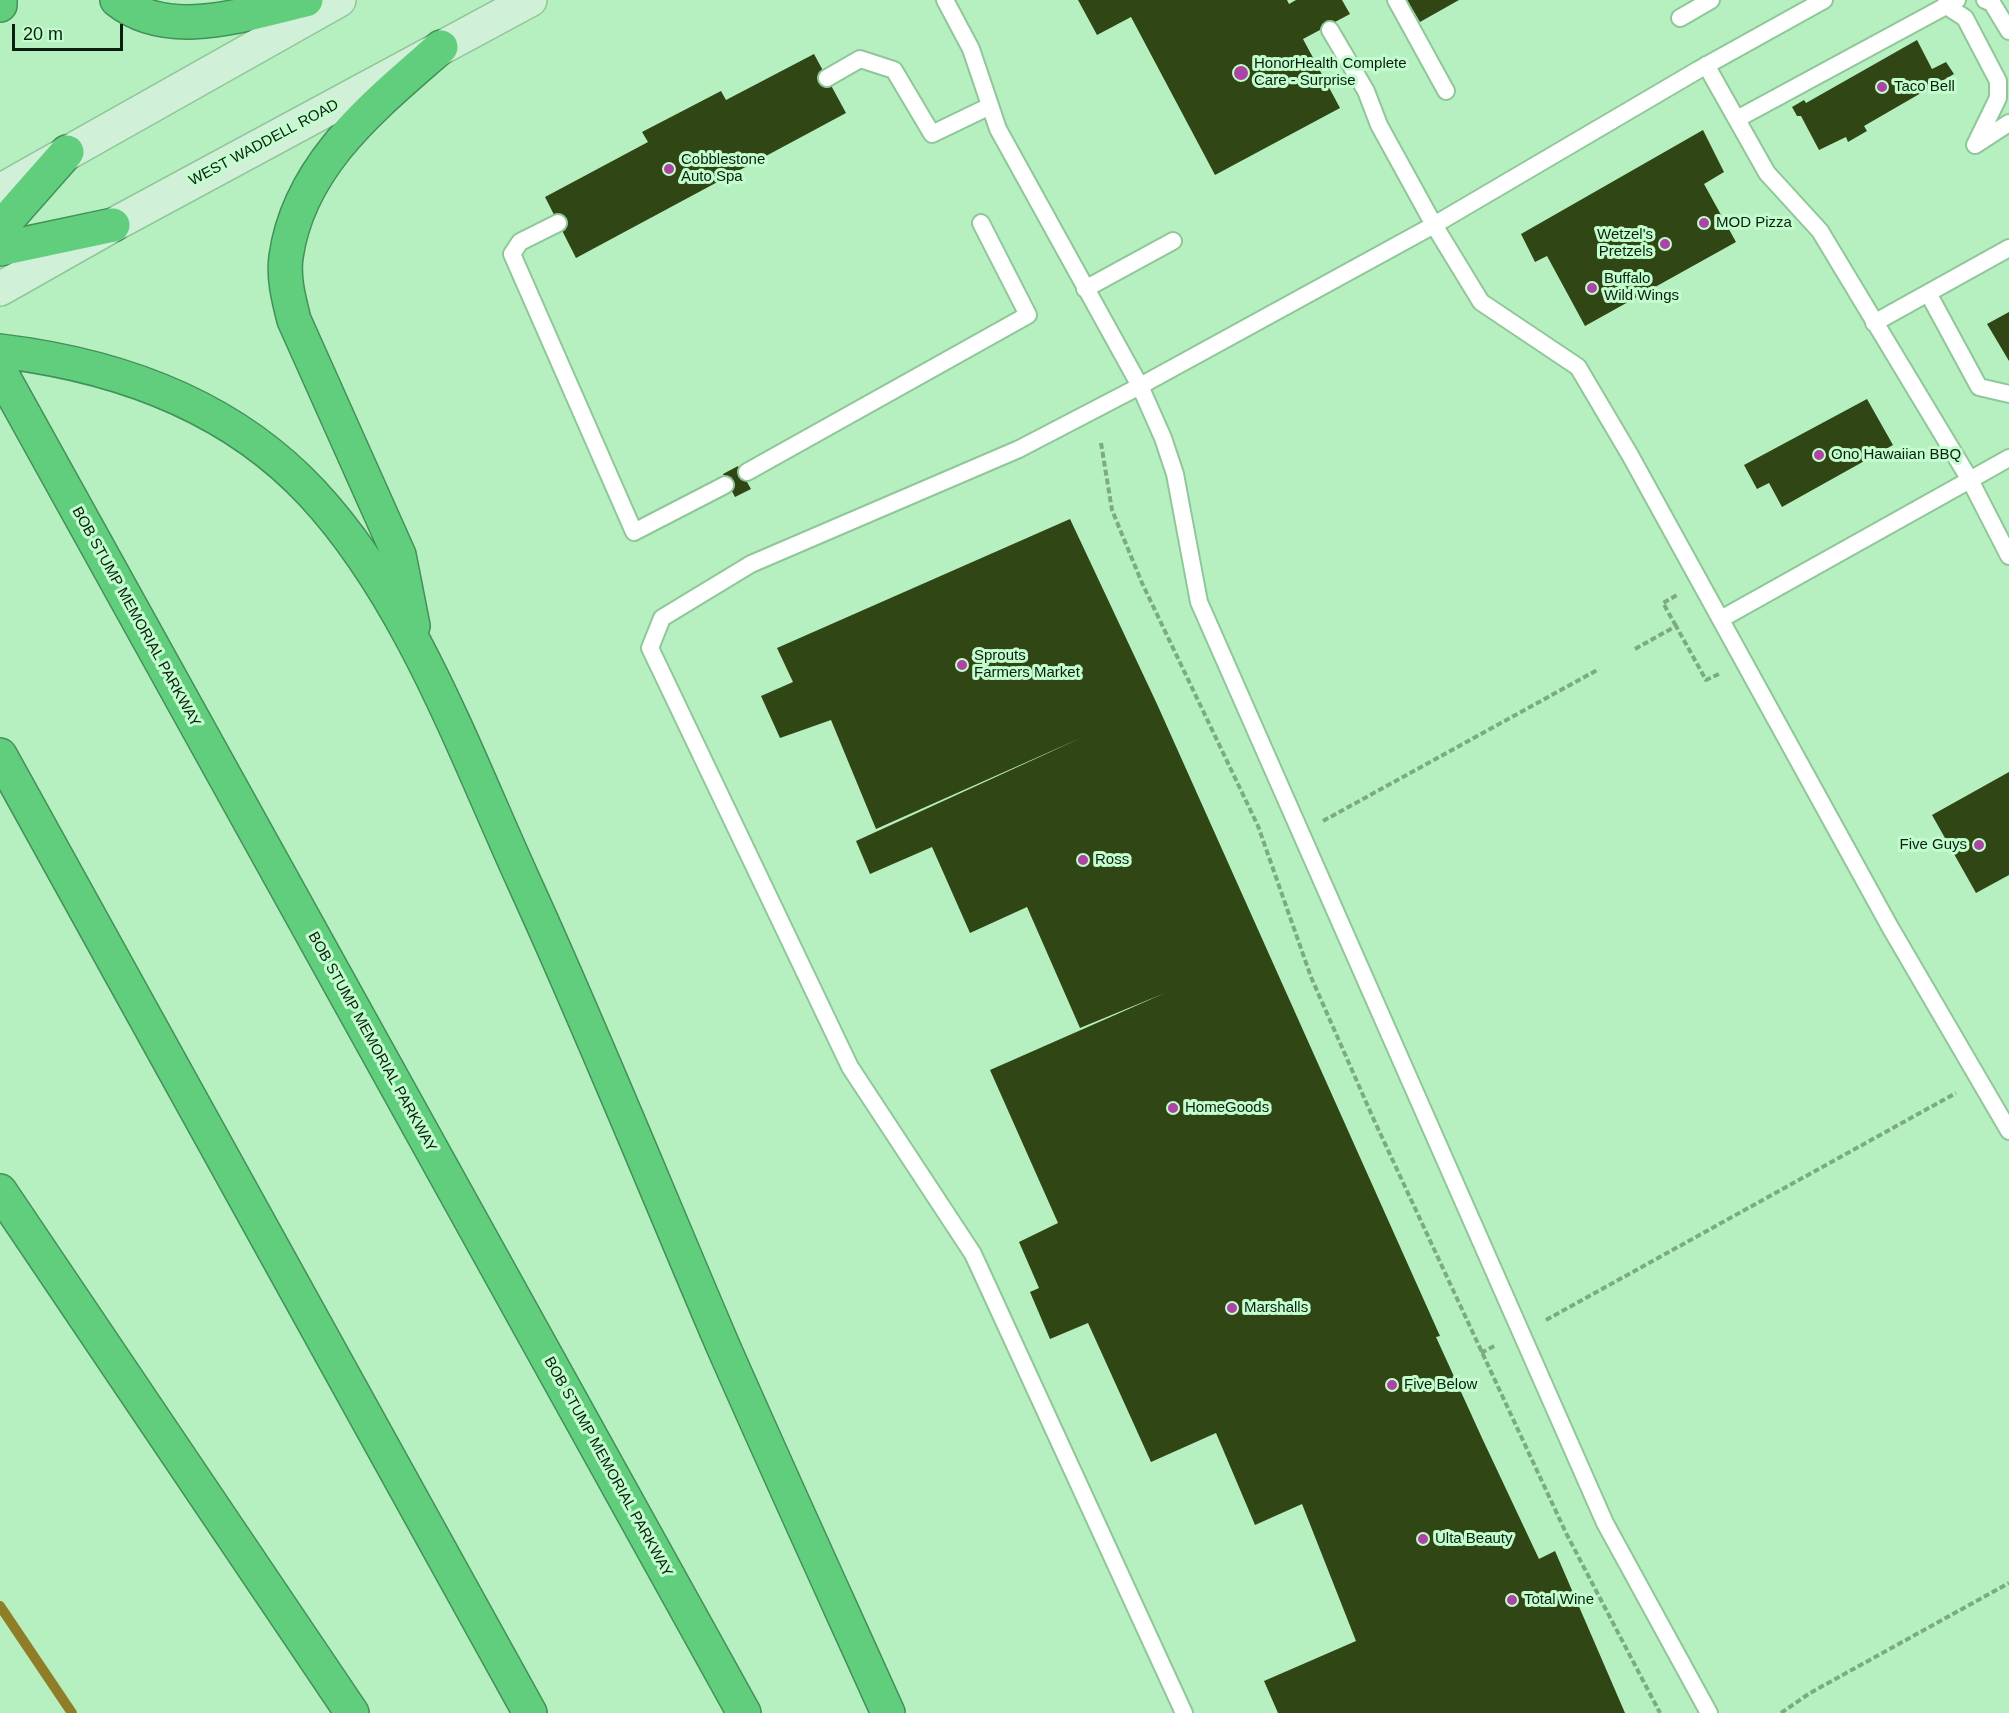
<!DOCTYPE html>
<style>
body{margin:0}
#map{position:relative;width:2009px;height:1713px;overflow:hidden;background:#b6f0c1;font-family:Arial,sans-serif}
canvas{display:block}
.scale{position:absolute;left:12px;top:24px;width:111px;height:27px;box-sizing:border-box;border:3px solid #09200f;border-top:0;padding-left:8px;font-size:18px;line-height:21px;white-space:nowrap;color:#09200f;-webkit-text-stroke:4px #c3fdce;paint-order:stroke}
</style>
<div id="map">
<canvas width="2009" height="1713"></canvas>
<div class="scale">20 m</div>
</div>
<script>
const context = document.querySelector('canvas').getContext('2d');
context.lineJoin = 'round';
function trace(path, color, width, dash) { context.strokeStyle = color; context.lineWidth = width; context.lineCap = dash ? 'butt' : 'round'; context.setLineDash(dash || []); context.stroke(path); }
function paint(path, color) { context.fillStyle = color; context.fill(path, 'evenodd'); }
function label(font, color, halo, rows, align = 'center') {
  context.font = font + ' Arial,sans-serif'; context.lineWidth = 6; context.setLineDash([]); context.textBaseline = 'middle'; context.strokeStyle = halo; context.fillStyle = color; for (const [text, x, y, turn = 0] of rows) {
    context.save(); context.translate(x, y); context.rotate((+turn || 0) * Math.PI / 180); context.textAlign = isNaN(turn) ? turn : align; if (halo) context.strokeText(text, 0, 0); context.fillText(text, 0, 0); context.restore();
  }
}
const stream = new Path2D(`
 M0,1606L72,1713`);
const building = new Path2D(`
 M1078,0H1287L1289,4L1296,0H1342L1350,14L1303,39L1340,108L1215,175L1131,17L1097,35Z
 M1407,0H1459L1420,22Z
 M1917,40L1932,69L1946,62L1954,74L1864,126L1867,131L1848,142L1846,137L1819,150L1801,116H1797L1792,107L1804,100L1806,103Z
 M814,54L846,113L576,258L545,197L648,142L642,132L721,91L726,100Z
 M1703,130L1724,172L1704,184L1736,242L1585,326L1547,256L1535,262L1521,234Z
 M2009,312V361L1987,324Z
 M1867,399L1893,445L1782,507L1769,483L1757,489L1744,465Z
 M738,466L751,489L735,497L723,474Z
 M1070,519L1157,704L1440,1336L1436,1337L1482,1438L1539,1559L1555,1551L1625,1713H1278L1264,1681L1356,1641L1302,1504L1255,1525L1216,1433L1151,1462L1088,1323L1050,1339L1030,1292L1039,1288L1019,1242L1058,1223L990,1070L1165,993L1080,1028L1027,907L970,933L932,847L870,874L856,841L1083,737L876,829L831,720L780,738L761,696L793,682L777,648Z
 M2009,772V875L1976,893L1932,815Z`);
const path = new Path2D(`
 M1101,443L1112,510L1142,583L1258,826L1311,977L1374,1120L1566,1533L1660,1713
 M1676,626L1663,603L1677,595
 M1635,649L1676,626L1706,680L1721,673
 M1323,821L1599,669
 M1546,1320L1956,1093
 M1481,1353L1496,1345
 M1781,1713L1810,1693L2009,1583`);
const lane = new Path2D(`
 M945,0L971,49L998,129L1140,386L1163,438L1175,474L1199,602L1605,1523L1709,1713
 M1396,0L1446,91
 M1985,0L1992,3L2009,31
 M1945,5L1965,18L1998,81V98L1975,145
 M1680,18L1711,0
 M1330,30L1366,91L1379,125L1434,225L1481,302L1578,367L1630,455L1890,927L2009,1131
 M1706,65L1767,173L1820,231L1970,480L2009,556
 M827,78L860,59L894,70L932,134L990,106
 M1737,119L1957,0
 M1975,145L2009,123
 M558,223L520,242L512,254L634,532L725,485
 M1085,289L1173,241
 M1928,293L1979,387L2009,394
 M1874,323L2009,248
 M747,472L1028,315L981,223
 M1721,619L2009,458
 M1184,1713L973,1254L850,1067L650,648L662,618L751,564L1019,449L1140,386L1434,225L1698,70L1824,0`);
const secondary = new Path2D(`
 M0,191L339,0
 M0,289L113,225L530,0`);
const highway = new Path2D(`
 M117,0C169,42 248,13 306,0
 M0,5V0
 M0,228L67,152
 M0,249L113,225
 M0,351C117,365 230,405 312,493C410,598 465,753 524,882C594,1035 657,1192 723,1346C777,1469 833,1591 888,1713
 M0,371L744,1713
 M413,626L399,555L294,320C289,300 283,278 286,257C299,164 375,105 441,47
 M0,755L530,1713
 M0,1191L352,1713`);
const markers = [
 [1241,73,8,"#ac44a6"],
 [1882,87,6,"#ac44a6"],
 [669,169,6,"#ac44a6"],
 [1704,223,6,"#ac44a6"],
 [1665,244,6,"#ac44a6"],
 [1592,288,6,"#ac44a6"],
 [1819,455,6,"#ac44a6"],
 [962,665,6,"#ac44a6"],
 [1979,845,6,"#ac44a6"],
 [1083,860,6,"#ac44a6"],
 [1173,1108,6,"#ac44a6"],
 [1232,1308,6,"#ac44a6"],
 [1392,1385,6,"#ac44a6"],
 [1423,1539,6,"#ac44a6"],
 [1512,1600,6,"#ac44a6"]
];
const poiNames = [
 ["HonorHealth Complete",1254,64],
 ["Care - Surprise",1254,81],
 ["Taco Bell",1894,87],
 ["Cobblestone",681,160],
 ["Auto Spa",681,177],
 ["MOD Pizza",1716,223],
 ["Wetzel's",1653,235,"right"],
 ["Pretzels",1653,252,"right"],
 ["Buffalo",1604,279],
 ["Wild Wings",1604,296],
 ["Ono Hawaiian BBQ",1831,455],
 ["Sprouts",974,656],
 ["Farmers Market",974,673],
 ["Five Guys",1967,845,"right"],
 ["Ross",1095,860],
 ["HomeGoods",1185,1108],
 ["Marshalls",1244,1308],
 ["Five Below",1404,1385],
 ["Ulta Beauty",1435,1539],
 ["Total Wine",1524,1600]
];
const streetNames = [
 ["WEST WADDELL ROAD",264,143,-28],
 ["BOB STUMP MEMORIAL PARKWAY",136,617,61],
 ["BOB STUMP MEMORIAL PARKWAY",372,1042,61],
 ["BOB STUMP MEMORIAL PARKWAY",608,1467,61]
];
trace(stream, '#907d28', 10);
paint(building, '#304614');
trace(lane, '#8fc799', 20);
trace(secondary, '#8fc799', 36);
trace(highway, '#429156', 36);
trace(path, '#7baa85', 4, [6, 3]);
trace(lane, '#fff', 16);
trace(secondary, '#d0f0d8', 33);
trace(highway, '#61ce7d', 33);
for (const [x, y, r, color] of markers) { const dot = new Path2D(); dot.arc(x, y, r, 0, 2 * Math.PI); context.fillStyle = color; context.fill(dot); trace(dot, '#c3fdce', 2); }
label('15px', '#09200f', '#c3fdce', poiNames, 'left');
label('15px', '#09200f', '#c3fdce', streetNames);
</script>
